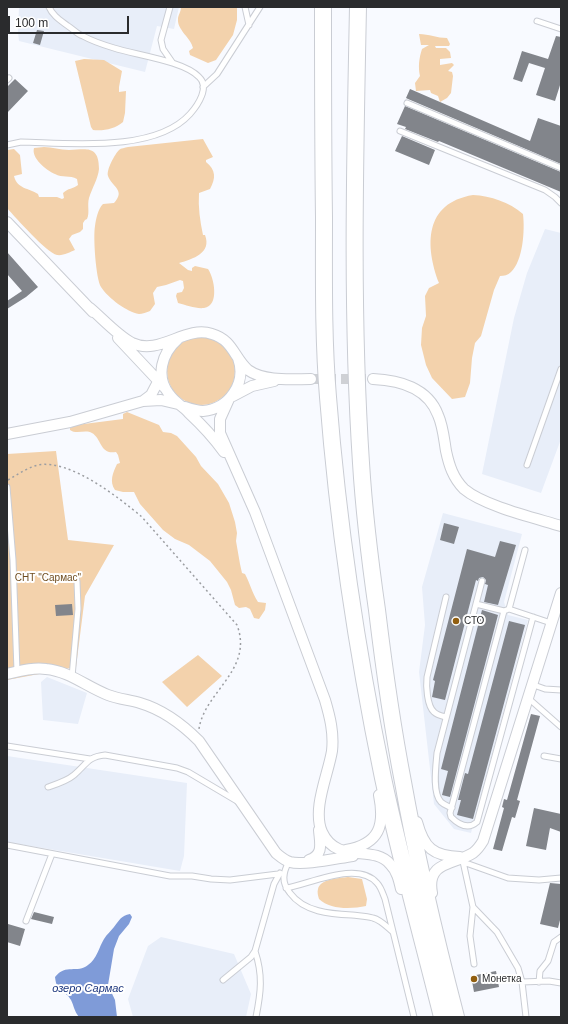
<!DOCTYPE html>
<meta charset="utf-8">
<style>
body{margin:0}
#map{position:relative;width:568px;height:1024px;overflow:hidden;background:#f8faff;font-family:Helvetica,sans-serif}
canvas{display:block}
.frame{position:absolute;inset:0;border:8px solid #2a2b2d;pointer-events:none}
.scale{position:absolute;left:8px;top:16px;width:121px;height:18px;box-sizing:border-box;border:2px solid #2a2b2d;border-top:0;padding-left:5px;font-size:12px;line-height:14px;white-space:nowrap;color:#2a2b2d;-webkit-text-stroke:3px #fff;paint-order:stroke}
</style>
<div id="map">
<canvas width="568" height="1024"></canvas>
<div class="frame"></div>
<div class="scale">100 m</div>
</div>
<script>
const context = document.querySelector('canvas').getContext('2d');
context.lineJoin = 'round';
function paint(path, color) { context.fillStyle = color; context.fill(path, 'evenodd'); }
function trace(path, color, width, dash) { context.strokeStyle = color; context.lineWidth = width; context.lineCap = dash ? 'butt' : 'round'; context.setLineDash(dash || []); context.stroke(path); }
function label(font, color, halo, rows, align = 'center') {
  context.font = font + ' Helvetica,sans-serif'; context.lineWidth = 4; context.setLineDash([]); context.textBaseline = 'middle'; context.strokeStyle = halo; context.fillStyle = color; for (const [text, x, y, turn = 0] of rows) {
    context.save(); context.translate(x, y); context.rotate((+turn || 0) * Math.PI / 180); context.textAlign = isNaN(turn) ? turn : align; if (halo) context.strokeText(text, 0, 0); context.fillText(text, 0, 0); context.restore();
  }
}
const built = new Path2D(`
 M19,7H179L174,29L157,26L145,72L19,41L18,32Z
 M545,229L561,233V439L541,493L482,474L514,318L527,273Z
 M443,513L522,534L504,602L508,615L528,620L471,833L454,829L434,804L419,672L425,625L422,587Z
 M47,677L87,693L78,724L43,720L41,682Z
 M7,756L187,783L184,856L180,871L7,842Z
 M161,937L234,954L251,994L246,1017H133L128,999L148,946Z`);
const green = new Path2D(`
 M181,7H237V20L233,35L216,60L208,63L190,55L189,51L193,48C191,38 177,30 178,19C178,15 181,12 181,7Z
 M419,34C429,34 437,38 447,38L450,44L449,46H435L436,48H446L450,52L451,58L440,59V65L452,63L454,65L448,71L452,72L453,76L451,93L447,98L440,102L438,96L431,93L430,90L416,91L415,83L420,76C418,67 419,58 422,49L429,45H421Z
 M84,59L104,60L122,71L119,87V92L126,91L125,113L123,122C115,129 104,131 93,130L91,127L75,61Z
 M203,139L213,157L206,160V162C216,170 216,178 210,189L199,193C198,207 200,221 203,235H205C212,253 193,259 179,263L188,270L192,271V268L195,266L208,269C214,277 220,306 204,308C196,309 186,305 178,303L176,296L177,293L182,292L184,288L183,281L180,280L166,285L157,287L153,293L155,304L150,311C147,312 142,314 139,314C127,312 108,298 101,287C96,279 93,237 95,226C96,219 98,209 103,204L114,203C126,190 112,187 108,176C106,170 115,154 119,150C121,148 125,148 128,147Z
 M44,147C52,147 60,150 69,150C85,150 99,144 99,169C98,179 92,188 89,198C87,205 90,213 87,219L85,220L83,223V229L80,232L72,235L69,239L75,250C70,252 63,256 57,255C47,253 16,218 7,208V150L14,149L20,155L22,174L14,176C17,189 29,188 38,194L39,197H57L62,199L64,198L63,193C68,188 73,189 78,185L77,179C70,175 62,178 55,174C46,170 31,158 34,148Z
 M473,195C491,196 509,202 523,214C525,230 523,261 511,272C508,275 504,276 500,276L494,290L481,336L475,343L472,358L470,383L465,397L452,399L432,378L426,365L421,345L422,328L426,316L425,296L429,288L439,283C425,246 424,203 473,195Z
 M167 371a34 34 0 1 1 68 0a34 34 0 1 1-68 0Z
 M127,412L159,425L163,432L171,433L177,436L196,457L201,466L218,484L229,503L235,522L237,533L236,541L240,564L242,573L245,574C250,583 252,593 258,602L266,603L265,610L259,619L254,618L250,609L246,607L239,608L235,605L231,590L227,582L210,561L189,545L175,539L163,530L140,504L134,492H123L115,490C109,481 113,473 117,464L120,463L118,455L116,452C100,455 102,439 92,433C85,429 77,435 70,430V428L76,425L123,419V414Z
 M56,451L68,540L114,545L85,596L76,667L7,680V454Z
 M198,655L222,676L187,707L162,682Z
 M348,877L362,879L367,899L366,906C352,909 330,910 319,899C318,896 317,892 318,889C320,879 339,878 348,877Z`);
const water = new Path2D(`
 M130,914L132,917L129,924L119,936L114,949L108,985L115,1000L117,1017H79C74,1011 74,1006 71,1000C65,989 57,995 55,977C66,963 77,974 88,965C97,959 99,947 104,939C107,934 111,931 114,927C120,919 121,916 130,914Z`);
const building = new Path2D(`
 M37,30L44,31L40,45L33,43Z
 M556,36L561,37V82L555,101L536,95L545,68L529,63L522,82L513,79L522,51L548,59Z
 M15,79L28,91L7,113V87Z
 M410,89L530,141L538,118L561,126V164L408,99L406,98Z
 M405,106L561,172V192L439,141L438,142L405,129L406,127L397,124Z
 M402,136L435,150L429,165L395,151Z
 M7,252L38,287L26,297L7,309V301L22,291L7,274Z
 M444,523L459,527L454,544L440,540Z
 M500,541L516,545L498,605L484,602L488,585L485,584L486,580L483,577L479,578L478,581L476,580L445,700L432,697L435,681L433,680L467,549L495,557Z
 M72,604L73,615L56,616L55,605Z
 M482,610L498,615L450,797L442,795L448,771L441,769Z
 M509,621L525,625L473,819L457,815L461,800H458L465,773L468,774Z
 M531,714L540,716L517,800L520,801L515,818L512,817L502,851L493,849L504,808L502,807L504,799L507,800Z
 M534,808L561,814V832L550,828L546,850L526,846Z
 M550,883L561,884V916L558,928L540,924Z
 M34,912L54,917L52,924L31,919Z
 M8,924L25,929L20,946L7,942V929Z
 M496,971L499,987L474,992L471,976Z`);
const minorTunnel = new Path2D(`
 M311,379H373`);
const path = new Path2D(`
 M8,480C18,474 27,468 38,465C70,459 118,497 142,517L237,625C254,670 204,692 199,729`);
const service = new Path2D(`
 M170,7L161,40L163,49L172,62
 M245,7L249,25
 M537,21L561,29
 M7,80L9,78
 M203,87L217,74L260,7
 M407,103L561,168
 M400,131L545,190L555,197L561,203
 M7,145L21,142C69,143 155,153 190,114C198,105 210,87 199,77C184,61 136,55 114,48C104,45 92,41 83,36C77,34 73,29 68,26C60,20 53,16 49,7
 M527,465L561,369
 M7,487L13,560L17,671
 M446,597L427,677C426,686 427,706 434,712C437,715 442,716 446,717
 M476,604L504,611
 M509,609L525,550
 M533,617L477,822C468,830 459,825 451,817L450,813L504,611L509,609L551,623
 M72,677L78,609L77,581
 M531,684L545,689L561,690
 M527,697L561,727
 M7,746L90,759
 M544,756L561,759
 M48,787C57,784 67,781 74,775C87,764 87,757 105,755L177,768L188,772L237,801
 M452,808C448,806 444,805 441,802C432,793 436,765 437,753L482,581
 M7,845L170,876H192L211,879L230,880L278,874
 M462,857L473,907L497,932L518,968L522,982L526,1017
 M289,861C283,873 281,882 290,893C304,912 330,914 352,915C359,916 366,916 373,918C381,920 387,927 393,932
 M463,862L508,878L539,880L561,878
 M286,888C310,884 358,860 377,883C381,887 383,894 385,899L414,1017
 M473,907L470,936L474,964
 M26,921L52,854
 M255,951C263,975 261,992 256,1017
 M223,980L251,957L255,951L274,884L280,873
 M522,982L549,981L561,983
 M539,982L540,971L548,961L554,942L561,937`);
const minor = new Path2D(`
 M7,222L93,312
 M90,308C103,319 117,335 132,343C160,356 185,325 212,334C233,340 234,358 248,370C265,382 292,379 311,379
 M118,338L165,388
 M178,339C162,353 155,376 169,394C174,402 183,406 189,413C202,425 214,438 224,452
 M373,379C399,380 428,388 438,415C443,426 444,439 446,451C449,465 453,478 464,489C484,506 535,518 561,526
 M233,396L252,386L274,381
 M229,399L220,419V433L255,512L325,700C330,717 334,733 332,751C328,775 312,809 322,832C337,865 373,844 390,864C397,871 399,880 401,889
 M143,401L151,395L161,376
 M185,407C191,409 197,411 203,411C229,409 247,383 238,358
 M7,434L70,422L143,401L161,400L178,404
 M7,674C20,671 33,667 46,669C69,671 87,687 108,695C118,699 130,700 140,703C164,710 182,724 199,741L276,853C281,857 284,860 290,862C303,866 338,858 353,856
 M417,822C424,848 433,856 460,857
 M346,850C380,844 385,825 379,795
 M309,860C324,855 320,843 319,830
 M432,893C426,861 454,865 473,853C477,850 480,846 483,841L561,593`);
const trunk = new Path2D(`
 M323,7C323,77 323,147 324,217C324,277 323,337 328,397C338,525 357,652 383,778C400,858 422,937 442,1017
 M358,7C355,159 351,311 361,463C364,512 370,561 377,610C384,668 392,725 403,782C417,861 436,940 456,1017`);
const markers = [
 [456,621,4,"#915e0f"],
 [474,979,4,"#915e0f"]
];
const parkNames = [
 ["СНТ \"Сармас\"",48,578]
];
const poiNames = [
 ["СТО",464,621],
 ["Монетка",482,979]
];
const waterNames = [
 ["озеро Сармас",88,989]
];
paint(built, '#e8eef9');
paint(green, '#f3d2ac');
paint(water, '#7f9bd8');
paint(building, '#82858b');
trace(minorTunnel, '#cfd1d5', 10, [10, 5]);
trace(service, '#cacdd4', 7);
trace(minor, '#cacdd4', 12);
trace(trunk, '#cacdd4', 18);
trace(path, '#9c9ea2', 1.5, [2, 3]);
trace(service, '#fff', 5);
trace(minor, '#fff', 10);
trace(trunk, '#fff', 16);
for (const [x, y, r, color] of markers) { const dot = new Path2D(); dot.arc(x, y, r, 0, 2 * Math.PI); context.fillStyle = color; context.fill(dot); trace(dot, '#fff', 1.5); }
label('10px', '#6f4d20', '#fff', parkNames);
label('10px', '#2a2b2d', '#fff', poiNames, 'left');
label('italic 11px', '#1c367e', '#fff', waterNames);
</script>
